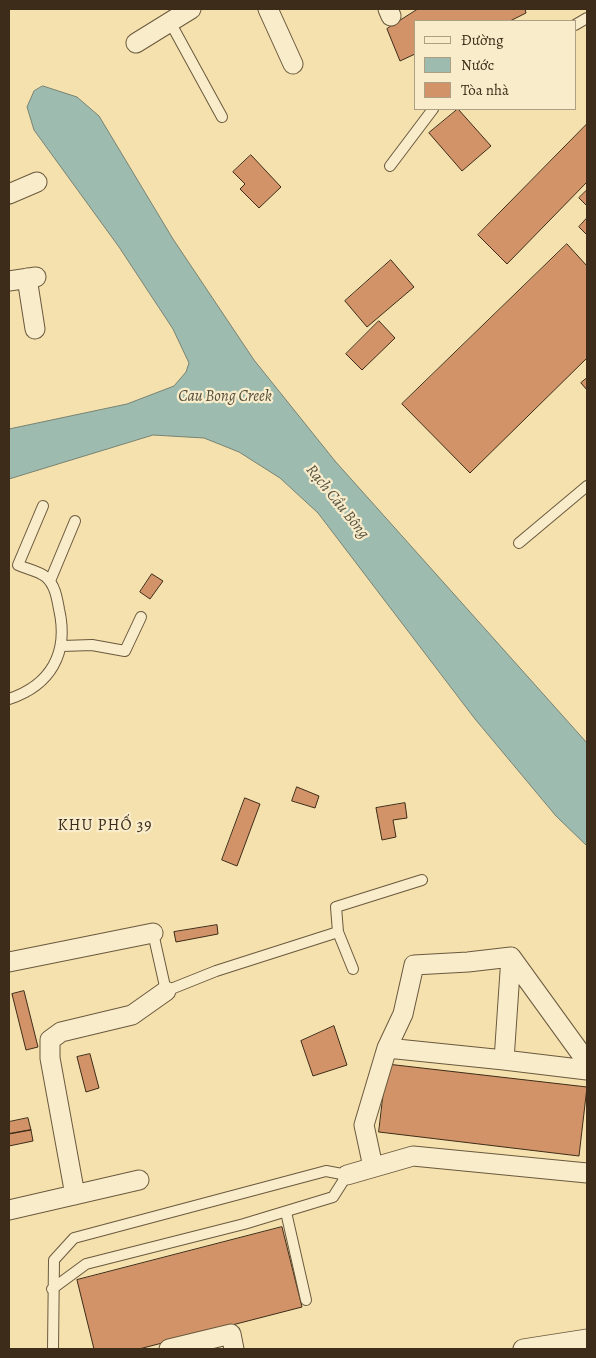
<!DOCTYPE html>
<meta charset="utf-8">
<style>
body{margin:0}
#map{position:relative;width:596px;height:1358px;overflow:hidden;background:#f5e1ad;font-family:Alegreya,serif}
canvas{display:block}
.frame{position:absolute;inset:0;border:10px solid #3d2c19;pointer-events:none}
.legend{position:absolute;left:414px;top:20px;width:162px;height:90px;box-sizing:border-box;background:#f8ecca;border:1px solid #ad9f83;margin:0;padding:6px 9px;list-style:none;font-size:15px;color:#3d2c19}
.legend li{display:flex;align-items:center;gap:10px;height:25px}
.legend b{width:25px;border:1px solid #ad9f83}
</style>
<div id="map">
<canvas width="596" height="1358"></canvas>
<div class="frame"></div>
<ul class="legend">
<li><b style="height:6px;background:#f8ecca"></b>Đường</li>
<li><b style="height:14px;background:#9dbcaf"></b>Nước</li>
<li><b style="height:14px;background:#d19367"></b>Tòa nhà</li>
</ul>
</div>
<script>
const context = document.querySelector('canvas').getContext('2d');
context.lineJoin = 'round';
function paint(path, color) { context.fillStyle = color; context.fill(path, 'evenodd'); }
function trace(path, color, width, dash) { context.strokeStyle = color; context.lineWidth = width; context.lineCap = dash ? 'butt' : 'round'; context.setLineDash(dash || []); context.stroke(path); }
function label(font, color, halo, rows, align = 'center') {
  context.font = font + ' Alegreya,serif'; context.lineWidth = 4.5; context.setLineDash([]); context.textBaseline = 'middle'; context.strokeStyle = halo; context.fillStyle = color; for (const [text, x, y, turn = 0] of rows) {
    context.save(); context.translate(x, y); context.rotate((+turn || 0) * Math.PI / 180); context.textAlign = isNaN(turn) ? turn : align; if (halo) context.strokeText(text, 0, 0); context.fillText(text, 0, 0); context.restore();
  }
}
const water = new Path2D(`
 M43,86L77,97L99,116L173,239L254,360L335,461L587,743V846L556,816L475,719L318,513L280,478L239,452L204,438L153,435L9,479V429L127,404L174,386L186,372L189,363L173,329L119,247L34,130L27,107L34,91Z`);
const building = new Path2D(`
 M418,9H525L526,13L510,21H415V54L400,61L387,29Z
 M458,109L491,146L462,171L429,133Z
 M587,124V182L507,264L478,235Z
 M251,155L281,187L259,208L240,189L245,184L233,172Z
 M587,190V206L579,198Z
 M587,218V235L579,227Z
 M567,244L587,266V358L470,473L402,404Z
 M391,260L414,287L367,327L345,301Z
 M379,321L395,338L362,370L346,354Z
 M587,378V390L581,383Z
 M152,574L163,581L150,599L140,592Z
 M297,787L319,796L315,808L292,801Z
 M245,798L260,804L237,866L222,860Z
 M405,803L407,818L393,820L396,837L382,840L376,808Z
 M217,925L218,934L176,942L174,932Z
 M24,991L38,1047L26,1050L12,994Z
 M334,1026L347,1065L313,1076L301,1041Z
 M90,1054L99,1088L86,1092L77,1057Z
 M387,1064L587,1087L579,1156L379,1132Z
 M28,1118L31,1130L9,1134V1122Z
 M31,1130L33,1141L9,1146V1134Z
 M282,1227L302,1307L139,1349H94L77,1280Z`);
const service = new Path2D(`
 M170,22L222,117
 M575,25L587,18
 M390,166L433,109
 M519,543L587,486
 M50,581L75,521
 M62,646L92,645L125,651L141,617
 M9,699C51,685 69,653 59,609C57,598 55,585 46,577C39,571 27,569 18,565L43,506
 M338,932L353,969
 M153,933L166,991L216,971L338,932L336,907L422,880
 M286,1212L306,1300
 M52,1289L86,1264L244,1224L333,1197L347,1175L326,1171L74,1238L54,1260L53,1349`);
const minor = new Path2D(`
 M268,9L293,64
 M388,9L391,16
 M136,43L191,9
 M9,194L37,182
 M27,278L35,329
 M9,281L36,277
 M511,957L587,1062
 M9,962L153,933
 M387,1048L504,1060
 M373,1167L364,1125L387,1048L403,1014L414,965L468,962L511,957L504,1060L587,1070
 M347,1175L413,1156L587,1173
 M75,1195L50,1058V1040L61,1032L132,1015L166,991
 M9,1210L139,1180
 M169,1349L231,1334L234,1349
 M523,1349L587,1339`);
const waterNames = [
 ["Cau Bong Creek",225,397],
 ["Rạch Cầu Bông",337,502,51]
];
const neighbourhoodNames = [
 ["KHU PHỐ 39",105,826]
];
paint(water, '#9dbcaf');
trace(water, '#778273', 1);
paint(building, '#d19367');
trace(building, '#3d2c19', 1);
trace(service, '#6b593e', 12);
trace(minor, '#6b593e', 21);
trace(service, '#f8ecca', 10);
trace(minor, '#f8ecca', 19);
label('italic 16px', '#55503e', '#f8ecca', waterNames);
context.letterSpacing = '1px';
label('16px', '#3d2c19', '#f8ecca', neighbourhoodNames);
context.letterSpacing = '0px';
</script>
